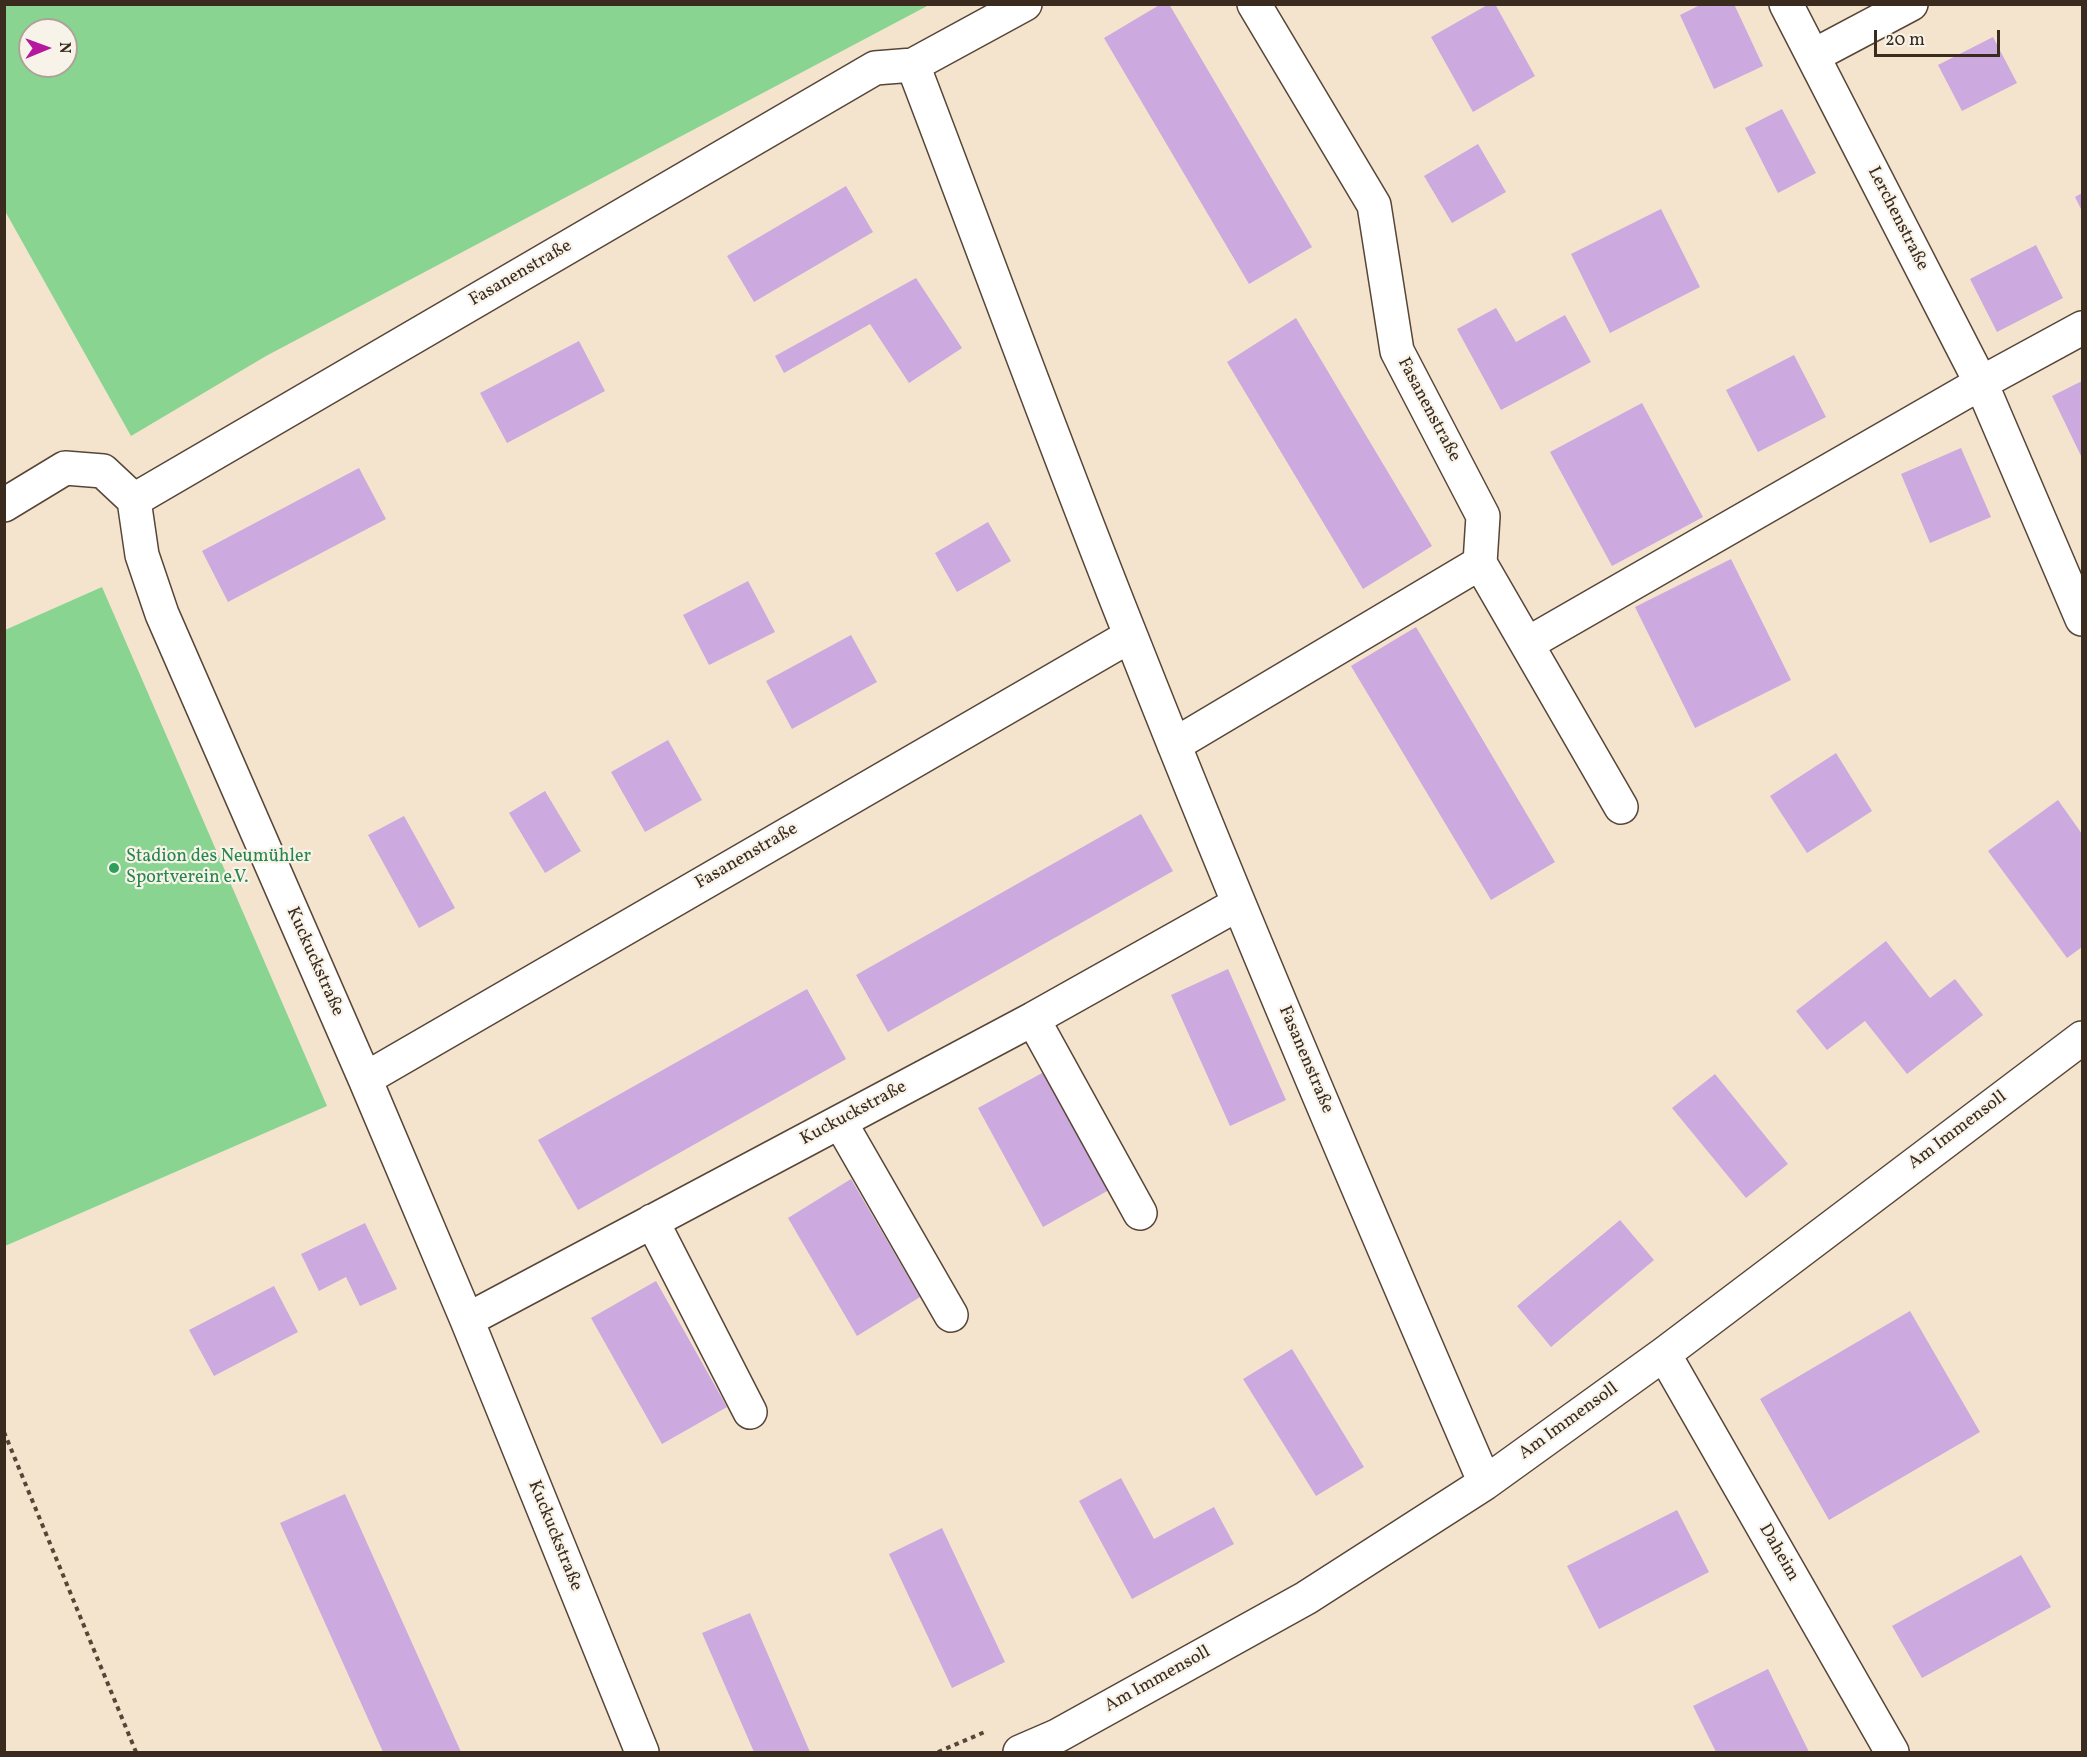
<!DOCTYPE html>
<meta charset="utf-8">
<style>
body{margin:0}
#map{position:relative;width:2087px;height:1757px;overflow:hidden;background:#f4e4cd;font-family:Vollkorn,serif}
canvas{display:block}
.frame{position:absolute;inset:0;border:6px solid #3b2a1e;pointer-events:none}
.north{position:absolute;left:18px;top:18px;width:60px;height:60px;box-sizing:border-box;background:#f7f3e8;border:2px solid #aca397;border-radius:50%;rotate:89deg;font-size:16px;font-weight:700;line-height:24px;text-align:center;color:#3b2a1e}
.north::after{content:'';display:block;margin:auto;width:21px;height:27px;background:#b5179e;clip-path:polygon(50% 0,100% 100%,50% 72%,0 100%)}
.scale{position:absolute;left:1874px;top:30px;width:126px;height:27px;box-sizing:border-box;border:3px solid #3b2a1e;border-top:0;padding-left:8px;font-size:18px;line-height:21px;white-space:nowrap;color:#3b2a1e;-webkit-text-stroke:4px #f7f3e8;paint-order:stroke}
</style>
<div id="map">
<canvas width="2087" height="1757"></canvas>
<div class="frame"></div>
<div class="north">N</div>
<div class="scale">20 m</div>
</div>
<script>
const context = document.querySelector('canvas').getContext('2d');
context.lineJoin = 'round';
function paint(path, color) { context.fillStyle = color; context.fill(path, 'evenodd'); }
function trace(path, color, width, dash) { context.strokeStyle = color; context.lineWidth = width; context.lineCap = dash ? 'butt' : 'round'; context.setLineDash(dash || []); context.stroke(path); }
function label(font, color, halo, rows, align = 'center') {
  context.font = font + ' Vollkorn,serif'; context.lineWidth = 4.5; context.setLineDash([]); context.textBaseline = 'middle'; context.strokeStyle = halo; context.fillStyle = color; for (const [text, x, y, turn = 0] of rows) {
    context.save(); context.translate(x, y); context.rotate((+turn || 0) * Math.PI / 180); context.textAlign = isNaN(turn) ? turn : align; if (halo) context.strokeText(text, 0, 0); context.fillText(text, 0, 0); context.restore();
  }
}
const green = new Path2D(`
 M4,5L5,4L929,5L266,356L131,436L5,211ZM30,30H66V66H30Z
 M102,587L327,1106L5,1246V630Z`);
const building = new Path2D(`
 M1161,4H1169L1312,247L1249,284L1104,38Z
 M1489,4H1495L1535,76L1473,112L1431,37Z
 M1702,4H1734L1763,66L1714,89L1680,15Z
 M1993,37L2017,83L1962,111L1938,65Z
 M1782,109L1816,173L1778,193L1745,128Z
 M1478,144L1506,192L1452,223L1424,176Z
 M846,186L873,232L754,302L727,256Z
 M2082,193V211L2075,197Z
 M1661,209L1700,287L1610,333L1571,254Z
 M2036,245L2063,298L1997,332L1970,279Z
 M916,278L962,348L909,383L870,324L784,373L775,356Z
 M1496,308L1516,342L1565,315L1591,362L1501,410L1457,329Z
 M1296,318L1432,546L1363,589L1227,362Z
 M579,341L605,391L507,443L480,393Z
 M1794,355L1826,417L1758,452L1726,390Z
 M2082,381V458L2052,396Z
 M1642,403L1703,517L1612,566L1550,452Z
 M1961,448L1991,517L1930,543L1901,474Z
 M359,468L386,519L228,602L202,551Z
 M988,522L1011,561L957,592L935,553Z
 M1731,559L1791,680L1695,728L1635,607Z
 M748,581L775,632L709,665L683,615Z
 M1416,627L1555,862L1491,900L1351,666Z
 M851,635L877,682L792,729L766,681Z
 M668,740L702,800L645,832L611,772Z
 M1836,753L1872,811L1807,853L1770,796Z
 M545,791L581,851L545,873L509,813Z
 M2058,800L2082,834V947L2067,958L1988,851Z
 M1141,814L1173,871L888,1032L856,975Z
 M404,816L455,908L419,928L368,835Z
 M1886,941L1930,998L1955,979L1983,1015L1907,1074L1865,1021L1827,1050L1796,1011Z
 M1228,969L1286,1100L1230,1126L1171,995Z
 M807,989L846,1059L578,1210L538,1140Z
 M1044,1072L1109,1190L1043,1227L978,1108Z
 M1715,1074L1788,1164L1746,1198L1672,1108Z
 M851,1179L920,1297L857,1336L788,1218Z
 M1620,1220L1654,1260L1551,1347L1517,1306Z
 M365,1223L397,1289L360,1306L346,1277L319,1291L301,1254Z
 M656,1281L727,1407L662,1444L591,1318Z
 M274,1286L298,1332L214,1376L189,1330Z
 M1910,1311L1980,1432L1829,1520L1760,1399Z
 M1292,1349L1364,1467L1316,1496L1243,1379Z
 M1121,1478L1154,1539L1214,1507L1234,1544L1132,1599L1079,1501Z
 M345,1494L461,1752H383L280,1523Z
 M1677,1510L1709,1572L1599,1629L1567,1566Z
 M942,1528L1005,1662L952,1688L889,1554Z
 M2021,1555L2051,1607L1922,1678L1892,1626Z
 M750,1613L810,1752H754L702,1633Z
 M1768,1669L1809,1752H1716L1693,1706Z`);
const path = new Path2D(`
 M4,1432L136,1752
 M938,1752L987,1731`);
const minor = new Path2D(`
 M1254,4L1374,205L1397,351L1483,516L1480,563L1621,807
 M1786,4L1981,383L2082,619
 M1813,56L1911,4
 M913,65C986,256 1056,449 1132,639C1244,923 1364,1203 1485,1483
 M134,500L142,555L162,614L365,1079L467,1320L642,1752
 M134,500L875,68L913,65L1025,4
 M4,505L65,468L103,471L134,500
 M1527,644L1981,383L2082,328
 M1174,745L1480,563
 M1033,1019L1140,1213
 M365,1079L1130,636
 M840,1122L951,1315
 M652,1221L750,1412
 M467,1320L1033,1019L1238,904
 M1664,1354L1892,1752
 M1020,1752L1057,1736L1306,1598L1485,1483L1664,1354L2082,1038`);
const markers = [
 [114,868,6,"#2e9e5b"]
];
const streetNames = [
 ["Lerchenstraße",1897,219,63],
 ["Fasanenstraße",521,274,-30],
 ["Fasanenstraße",1428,410,62],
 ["Fasanenstraße",747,857,-30],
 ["Kuckuckstraße",314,962,66],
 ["Fasanenstraße",1305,1060,67],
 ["Kuckuckstraße",854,1114,-28],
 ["Am Immensoll",1958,1131,-37],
 ["Am Immensoll",1569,1422,-36],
 ["Kuckuckstraße",554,1536,68],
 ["Daheim",1778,1553,60],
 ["Am Immensoll",1158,1680,-29]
];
const leisureNames = [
 ["Stadion des Neumühler",126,858],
 ["Sportverein e.V.",126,879]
];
paint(green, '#89d490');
paint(building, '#cca9df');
trace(minor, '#574638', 36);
trace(path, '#574638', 4, [4.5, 4.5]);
trace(minor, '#fff', 33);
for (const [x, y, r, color] of markers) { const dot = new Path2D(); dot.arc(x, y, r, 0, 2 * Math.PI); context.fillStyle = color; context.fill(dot); trace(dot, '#f7f3e8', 2); }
label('18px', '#3b2a1e', '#f7f3e8', streetNames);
label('18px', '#27864d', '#f7f3e8', leisureNames, 'left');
</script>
